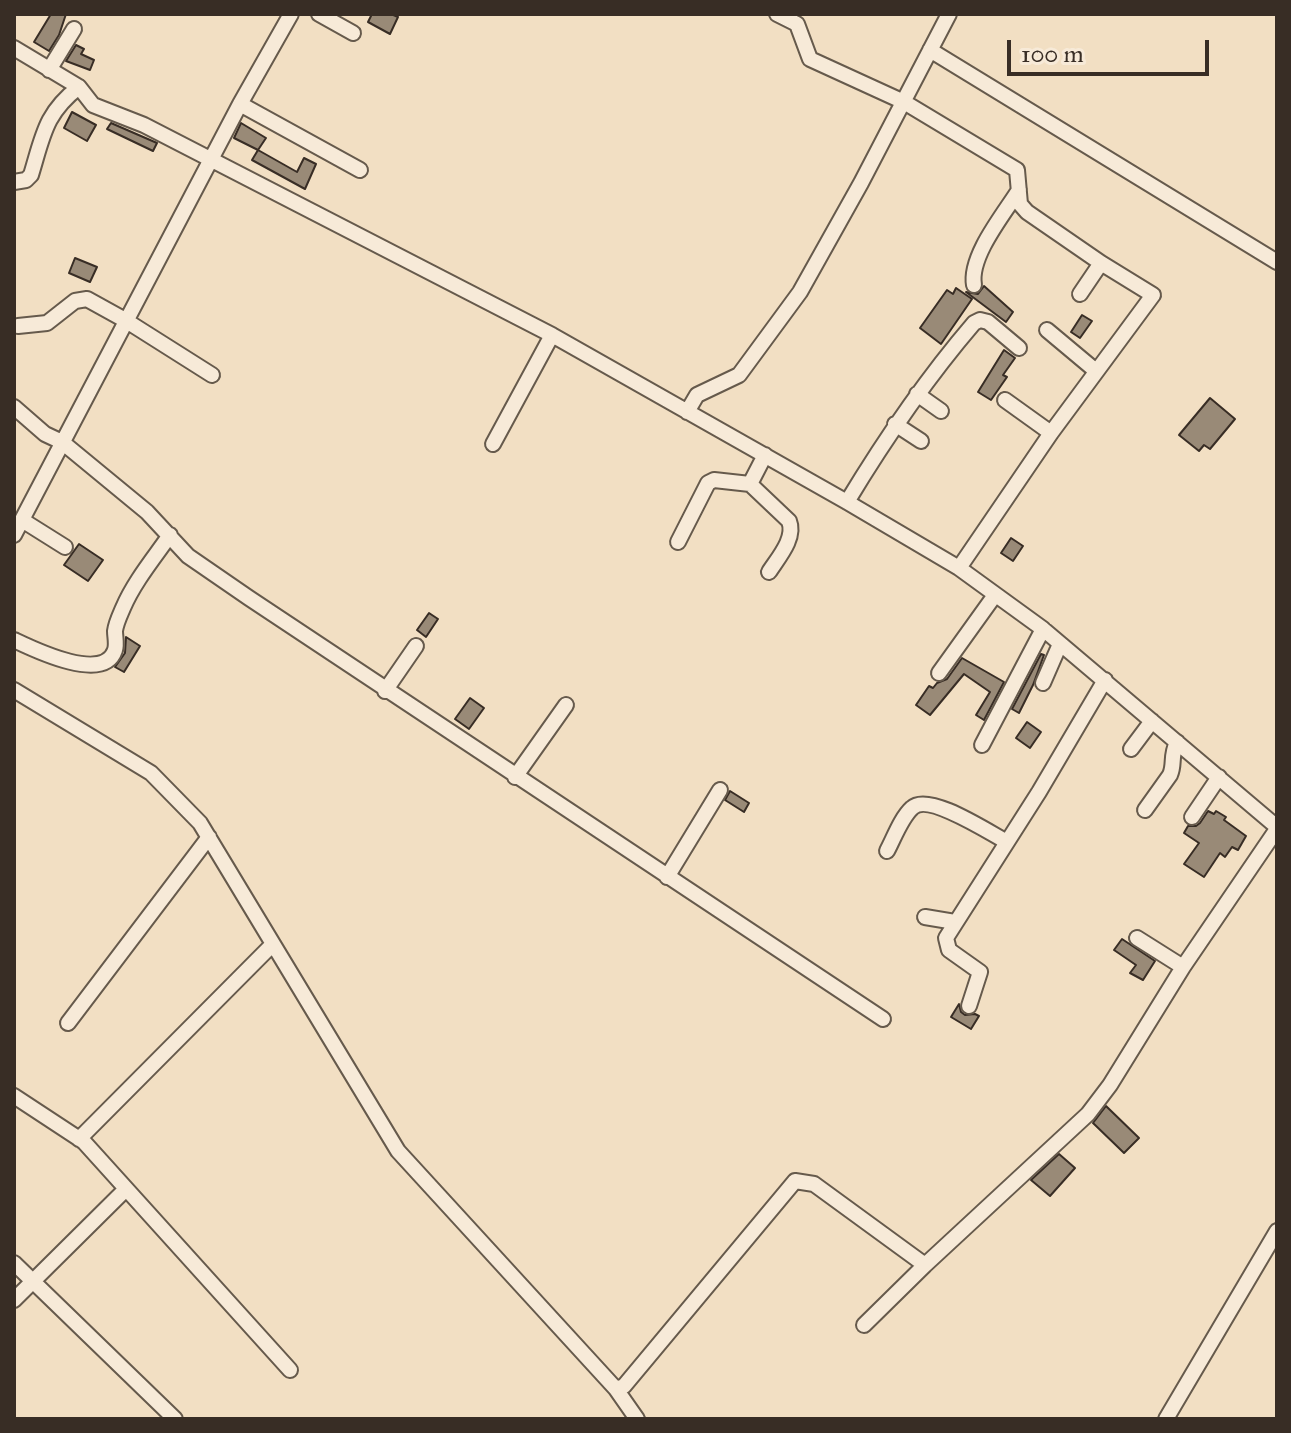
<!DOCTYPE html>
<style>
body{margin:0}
#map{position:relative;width:1291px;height:1433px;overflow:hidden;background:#f2dfc3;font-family:"IM FELL Great Primer",serif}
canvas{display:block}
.frame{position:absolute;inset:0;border:16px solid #382d25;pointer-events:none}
.scale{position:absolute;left:1007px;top:40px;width:202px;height:36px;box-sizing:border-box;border:4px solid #382d25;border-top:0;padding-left:10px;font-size:24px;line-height:28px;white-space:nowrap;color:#382d25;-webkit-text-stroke:6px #f7ead8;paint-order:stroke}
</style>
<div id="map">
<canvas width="1291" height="1433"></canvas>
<div class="frame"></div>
<div class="scale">100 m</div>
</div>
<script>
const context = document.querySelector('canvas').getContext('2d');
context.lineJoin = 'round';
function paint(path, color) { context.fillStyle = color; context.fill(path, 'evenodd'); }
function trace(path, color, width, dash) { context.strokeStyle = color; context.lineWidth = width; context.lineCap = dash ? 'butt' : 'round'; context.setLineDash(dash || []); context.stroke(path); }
const building = new Path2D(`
 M51,14H66L59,35L49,51L34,42Z
 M372,14H391L398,17L390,34L368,22Z
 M76,45L84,49L81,54L94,60L90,70L66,61Z
 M72,112L96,125L87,141L64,128Z
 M111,123L157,143L153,151L107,129Z
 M241,123L266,138L258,150L234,138Z
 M258,150L297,172L304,158L316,164L305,189L252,160Z
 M75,258L97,267L90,282L69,273Z
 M984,286L1013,312L1006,322L966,292L978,294Z
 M956,288L972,299L941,344L920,328L947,290L953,294Z
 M1082,315L1092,321L1080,338L1071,332Z
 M1004,350L1015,358L1003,375L1007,377L991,400L978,392Z
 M1210,398L1235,419L1210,449L1204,445L1199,451L1179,435Z
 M1011,538L1023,546L1013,561L1001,553Z
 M79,544L103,560L88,581L64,565Z
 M429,613L438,619L426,637L417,630Z
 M126,637L140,646L124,672L115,667L125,653Z
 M1041,654L1044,655L1033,685L1019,713L1012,709Z
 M962,658L1004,682L984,720L976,715L990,692L964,674L930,715L916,705L929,686L933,688L937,683L947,679Z
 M470,698L484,708L469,729L455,719Z
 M1027,722L1041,732L1030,748L1016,738Z
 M730,791L749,803L744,812L725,800Z
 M1208,811L1214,814L1216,811L1226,817L1224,820L1246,836L1238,850L1232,847L1225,857L1220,853L1204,877L1184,864L1199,843L1184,833L1188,826H1196L1200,823Z
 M1122,939L1155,961L1143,980L1130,973L1136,965L1114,950Z
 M959,1004L961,1012L965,1015L975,1014L979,1016L971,1029L951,1017Z
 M1106,1106L1139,1138L1124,1153L1093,1123Z
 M1059,1154L1075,1168L1050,1196L1031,1180Z`);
const minor = new Path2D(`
 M319,14L353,33
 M777,14L797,24L810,59L904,102L1017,170L1020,204L1027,212L1101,263L1153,295L1051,433L959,568
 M14,48L79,87L93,105L144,125L552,335L847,502L959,568L1043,629L1277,827
 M930,50L1277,262
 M49,70L74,29
 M240,104L360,170
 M14,182L26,180L31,175C43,136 45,113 79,87
 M974,285C969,256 1004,214 1019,190
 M1080,294L1101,263
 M18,326L47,323L75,301L87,299L125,320L212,375
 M1047,330L1096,371
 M917,394L941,411
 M1005,400L1051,433
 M14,407L45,434L62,442L147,512L188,556L249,598L883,1019
 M687,412L697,395L739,375L800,292L861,183L949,14
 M895,424L921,441
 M493,444L552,335
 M750,484L789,521C796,538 778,558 769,572
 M847,502C885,439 926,379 974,323L980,320L988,322L1019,348
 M22,520L65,547
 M14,535L240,104L291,14
 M678,542L708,483L714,480L750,484L765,455
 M14,640C33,649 104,684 115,650C117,644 115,637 115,631C116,623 120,615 123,608C134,582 154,558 170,535
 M939,673L995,595
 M1043,683L1060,644
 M14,690L151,773L200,823L398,1151L616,1389L624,1386L795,1181L814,1184L925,1265
 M385,691L416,646
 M982,745L1043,629
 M1131,749L1152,721
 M515,777L566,705
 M1145,810L1170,775C1175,764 1170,757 1177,742
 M1192,817L1219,777
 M887,851C894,838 901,818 912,808C928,792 988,832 1007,842
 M667,877L720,790
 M925,917L955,922
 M1137,938L1183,967
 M969,1006L980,972L949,950L946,938L1039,792L1105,680
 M68,1023L209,837
 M14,1096L84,1142L290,1370
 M79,1139L273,944
 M14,1263L175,1419
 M14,1300L126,1189
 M864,1325L925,1265L1088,1114L1110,1085L1183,967L1277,829
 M616,1389L637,1419
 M1166,1419L1277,1231`);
paint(building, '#998a77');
trace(building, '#382d25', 2);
trace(minor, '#665a4c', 18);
trace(minor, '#f7ead8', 14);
</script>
